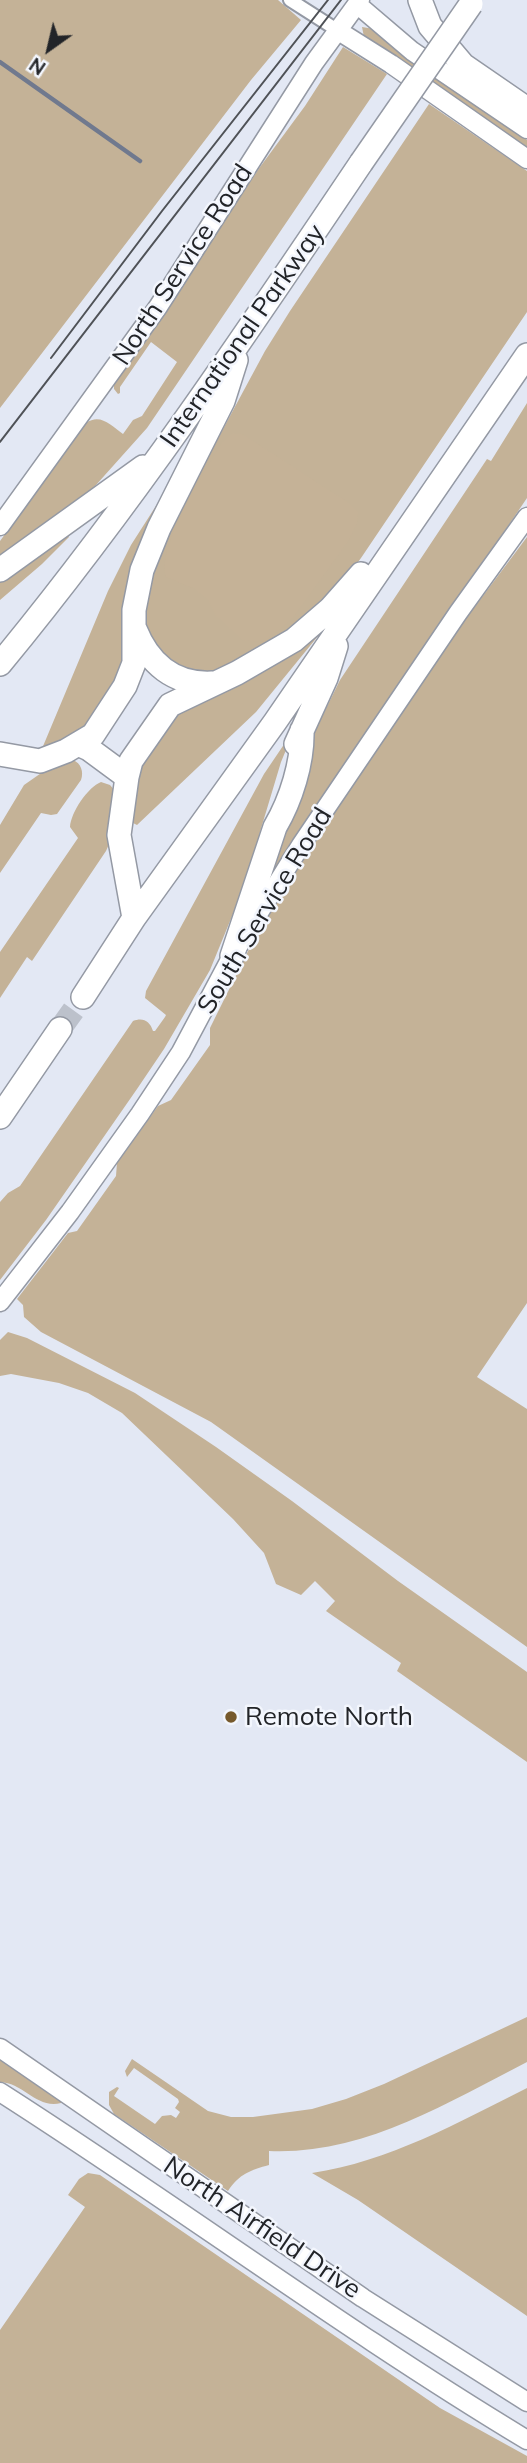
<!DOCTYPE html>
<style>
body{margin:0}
#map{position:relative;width:527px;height:2463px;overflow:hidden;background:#e3e8f4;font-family:Mulish,sans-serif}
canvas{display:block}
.north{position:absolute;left:14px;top:14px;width:70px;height:70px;-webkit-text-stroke:5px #f3f6fd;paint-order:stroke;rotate:214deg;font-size:19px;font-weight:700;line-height:28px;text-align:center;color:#222428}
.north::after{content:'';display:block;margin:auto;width:24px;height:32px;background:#222428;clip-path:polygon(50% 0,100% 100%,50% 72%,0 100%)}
</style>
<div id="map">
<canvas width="527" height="2463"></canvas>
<div class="north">N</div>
</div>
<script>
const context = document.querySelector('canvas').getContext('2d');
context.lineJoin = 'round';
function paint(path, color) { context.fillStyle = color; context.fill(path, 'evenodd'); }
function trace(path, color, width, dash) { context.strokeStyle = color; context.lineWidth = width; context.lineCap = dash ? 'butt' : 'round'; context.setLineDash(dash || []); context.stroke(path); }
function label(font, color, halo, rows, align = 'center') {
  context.font = font + ' Mulish,sans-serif'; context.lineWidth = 5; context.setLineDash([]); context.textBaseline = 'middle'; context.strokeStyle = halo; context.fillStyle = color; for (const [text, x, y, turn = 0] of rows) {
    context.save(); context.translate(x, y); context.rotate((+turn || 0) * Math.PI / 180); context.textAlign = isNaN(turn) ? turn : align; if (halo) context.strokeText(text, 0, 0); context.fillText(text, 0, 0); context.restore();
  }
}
const green = new Path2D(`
 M0,0H278L301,20L251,80L0,408Z
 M362,27L374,29L412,61L527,140V151L364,37Z
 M343,47L387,74L147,428L96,485L53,524L0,559V541L86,423C100,413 111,425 123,434L133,420L142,416L177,362L151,342L120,387V393L118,394L114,389V383L260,167L305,106Z
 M429,104L527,171V312L361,558L345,580L291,631L219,671L200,675L168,666L147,638L142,614L145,591L168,531L265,351L290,311Z
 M527,403V498L275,870L271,868L313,735L340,680L487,459L491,461Z
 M184,462L158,523L127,669L80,737L41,751L108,591L131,545Z
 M67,533L69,537L42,564L0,600V579Z
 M527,537V1303L477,1377L527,1409V1647L211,1422L41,1332L24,1317L23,1305L17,1299L68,1233L77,1231L116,1176L117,1163L158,1106L171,1100L210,1045V1028L252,943L319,833L447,644Z
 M317,627L323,630L256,712L137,825L127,820L132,774L179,705Z
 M289,737L291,738L281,762L260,832L255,860L210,970L164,1049L137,1089L46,1220L0,1280V1202L8,1193L20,1186L133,1021C143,1017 150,1021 153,1031H155L165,1017L166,1015L145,998L146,991L264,774Z
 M73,760C81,763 84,772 81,780L57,814L51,815L41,813L0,873V825L24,785L47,769Z
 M101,782L110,785L116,792L110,842L106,851L32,961L27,957L0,998V952L78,838L70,827C71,812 88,787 101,782Z
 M8,1332L27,1338L135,1393L216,1447L292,1501L398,1581L527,1672V1762L397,1671L401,1663L326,1611L335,1601L315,1581L301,1595L276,1584L264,1553L233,1519L122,1413L88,1393L59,1383L11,1374L0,1376V1340Z
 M527,2017V2062C445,2104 363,2155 269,2151V2165C251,2170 239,2174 228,2191L114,2114L109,2105V2092L117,2087L119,2088L114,2096L155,2124L162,2116L171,2115L176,2118L180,2112L175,2108L179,2102L178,2099L134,2068L127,2077L125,2071L132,2059L208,2111L231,2117H253L312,2109L346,2099L384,2084Z
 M0,2058L62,2100L61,2103C36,2109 24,2083 0,2082Z
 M527,2088V2316L358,2200L312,2173C388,2162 459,2122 527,2088Z
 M88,2173L100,2175L440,2408L527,2456V2463H0V2330L85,2207L68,2195L79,2179Z`);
const forest = new Path2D(`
 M241,433L349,503L358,512L357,523L349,540L293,618L265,642L242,640L217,617L209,601L193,588L166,577C156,547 206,470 222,442L231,434Z`);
const stream = new Path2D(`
 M0,62L140,161`);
const highwayTunnel = new Path2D(`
 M60,1029L83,997`);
const street = new Path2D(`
 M290,0L337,30`);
const secondary = new Path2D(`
 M358,5L412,51L527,129
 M337,30L391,64L527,159
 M0,526L158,307L314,63L360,0
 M0,1302L70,1212L140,1114L181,1052L232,956L301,845L458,613L527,517
 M0,2048L363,2298L527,2402
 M0,2092C177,2205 346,2331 527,2440`);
const highway = new Path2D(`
 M420,0L430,26L463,65L527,109
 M0,570L143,467
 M135,629C149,664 174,685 212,683
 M0,664C131,505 246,334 361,163
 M78,744L89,749L127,777
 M296,744L326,678L336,646
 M0,754L40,761L66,751L93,735L125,686L134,663V610L142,570L159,528L223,401L236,360
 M134,918L119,835L127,777L131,761L170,705L237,673L294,640L330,609L361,574
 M232,956L275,827C291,800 303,762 302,730
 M83,997L134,918L275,722L527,355
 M0,1117L60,1029`);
const tram = new Path2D(`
 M51,358L162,211L328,0
 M0,442L341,0`);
const highwayBridge = new Path2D(`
 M361,163L471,4`);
const markers = [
 [231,1717,7,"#76592c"]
];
const streetNames = [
 ["North Service Road",183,265,-57],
 ["International Parkway",243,336,-55],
 ["South Service Road",265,911,-59],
 ["North Airfield Drive",262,2228,34]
];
const poiNames = [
 ["Remote North",245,1717]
];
paint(green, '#c4b297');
paint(forest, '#c5b297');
trace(stream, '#70798e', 4.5);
trace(highwayTunnel, '#bcc1cb', 23, [23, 11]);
trace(street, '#9499a4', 16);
trace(secondary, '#9499a4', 21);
trace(highway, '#9499a4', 26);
trace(street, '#fff', 12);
trace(secondary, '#fff', 18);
trace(highway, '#fff', 23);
trace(tram, '#4f5257', 2);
trace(highwayBridge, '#9499a4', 26, []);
trace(highwayBridge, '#fff', 23);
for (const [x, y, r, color] of markers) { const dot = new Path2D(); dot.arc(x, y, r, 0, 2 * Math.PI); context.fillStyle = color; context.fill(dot); trace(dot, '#f3f6fd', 2.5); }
label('26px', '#222428', '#f3f6fd', streetNames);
label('26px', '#222428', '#f3f6fd', poiNames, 'left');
</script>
